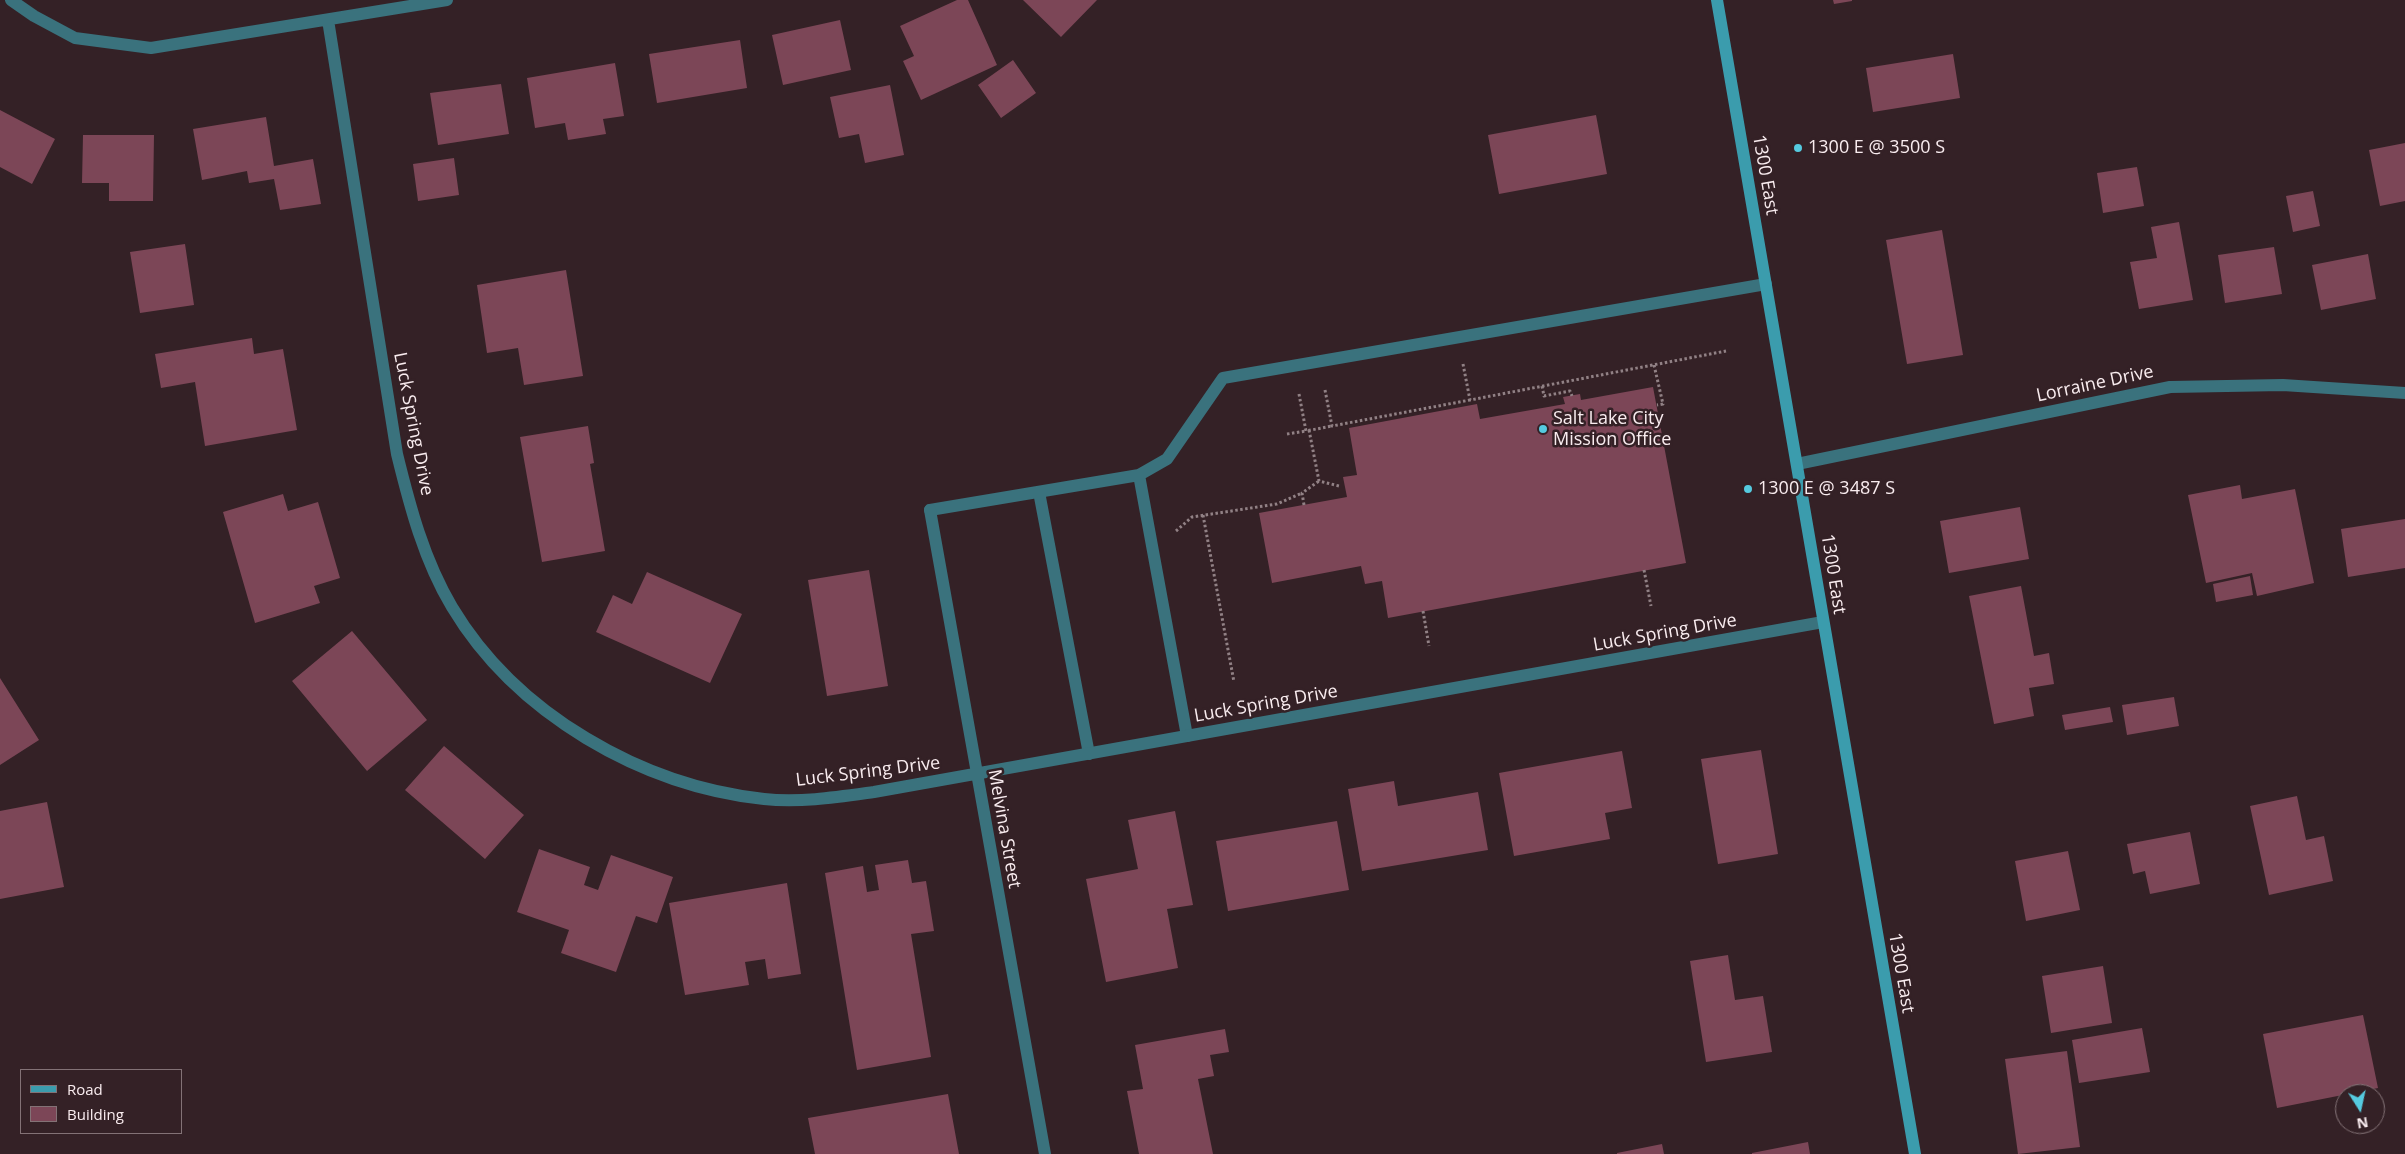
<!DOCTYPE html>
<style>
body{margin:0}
#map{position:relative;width:2405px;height:1154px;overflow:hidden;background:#342126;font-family:"Open Sans",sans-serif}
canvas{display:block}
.legend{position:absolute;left:20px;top:1069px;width:162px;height:65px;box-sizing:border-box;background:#342126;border:1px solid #837276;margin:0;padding:6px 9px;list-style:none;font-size:15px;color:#f9ecef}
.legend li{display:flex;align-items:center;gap:10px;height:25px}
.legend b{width:25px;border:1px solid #837276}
.north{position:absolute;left:2335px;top:1084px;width:50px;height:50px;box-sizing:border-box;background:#342126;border:1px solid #837276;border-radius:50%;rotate:170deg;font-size:14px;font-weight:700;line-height:20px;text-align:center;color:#f9ecef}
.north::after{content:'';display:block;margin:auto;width:18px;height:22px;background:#55cadf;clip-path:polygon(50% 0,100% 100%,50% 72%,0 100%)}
</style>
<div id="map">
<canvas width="2405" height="1154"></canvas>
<ul class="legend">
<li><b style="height:6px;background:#3b9cad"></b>Road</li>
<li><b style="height:14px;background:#7c4657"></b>Building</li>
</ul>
<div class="north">N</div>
</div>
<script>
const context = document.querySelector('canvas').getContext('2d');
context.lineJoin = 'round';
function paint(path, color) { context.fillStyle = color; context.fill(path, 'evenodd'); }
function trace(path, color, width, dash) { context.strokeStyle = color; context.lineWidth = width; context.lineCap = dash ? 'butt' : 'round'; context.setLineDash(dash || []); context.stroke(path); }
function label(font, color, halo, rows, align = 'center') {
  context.font = font + ' "Open Sans",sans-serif'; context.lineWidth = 5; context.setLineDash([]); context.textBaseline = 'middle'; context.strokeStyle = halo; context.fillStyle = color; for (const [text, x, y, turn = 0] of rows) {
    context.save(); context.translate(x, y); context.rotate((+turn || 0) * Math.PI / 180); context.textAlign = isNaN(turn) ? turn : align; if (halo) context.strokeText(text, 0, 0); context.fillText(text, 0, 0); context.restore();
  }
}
const building = new Path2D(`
 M957,0H968L997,65L921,100L903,61L914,56L900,26Z
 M1023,0H1097L1061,37Z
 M1833,0H1852V1L1834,4Z
 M840,20L851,70L783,85L772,35Z
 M740,40L747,88L657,103L649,54Z
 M1953,54L1960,98L1873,112L1866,68Z
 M1013,60L1036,93L1001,118L978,85Z
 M615,63L624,116L603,119L606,134L568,140L565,123L535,128L527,78Z
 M501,84L509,134L438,145L430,93Z
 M890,85L904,155L865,163L859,134L839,138L830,97Z
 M0,110L55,139L32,184L0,167Z
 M1596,115L1607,174L1499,194L1488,135Z
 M266,117L274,166L313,159L321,204L280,210L274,179L249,183L247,171L202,180L193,129Z
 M83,135H154L153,201H109V183H82Z
 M2405,143V201L2380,206L2369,150Z
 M454,158L459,195L418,201L413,164Z
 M2137,167L2144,206L2103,213L2097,173Z
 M2313,191L2320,226L2293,232L2286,196Z
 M2179,222L2193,300L2139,309L2130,262L2157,258L2151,227Z
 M1942,230L1963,355L1907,364L1886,240Z
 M185,244L194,305L140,313L130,252Z
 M2274,247L2282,294L2225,303L2218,255Z
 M2368,254L2376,299L2321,310L2312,265Z
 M566,270L583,376L524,385L518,348L487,353L477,285Z
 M252,338L254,354L283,349L297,430L205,446L195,382L161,388L155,354Z
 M1653,387L1686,563L1388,618L1382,581L1365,584L1361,566L1272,583L1259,513L1347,497L1343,477L1357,475L1349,428L1477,404L1480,419L1565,404L1563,397L1580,394L1581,400Z
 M588,426L594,463L590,464L605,551L542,562L520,437Z
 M2240,485L2242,499L2295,489L2314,583L2257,596L2252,573L2206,583L2188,495Z
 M283,494L288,511L318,502L340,578L314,586L320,603L255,623L223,512Z
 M2020,507L2029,559L1949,573L1940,521Z
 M2405,519V568L2348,577L2341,529Z
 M869,570L888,686L827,696L808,580Z
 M647,572L742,614L710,683L596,632L613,595L632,604Z
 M2250,576L2253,595L2216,602L2213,584Z
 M2021,586L2034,656L2049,653L2054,684L2029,688L2034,716L1994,724L1969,596Z
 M352,631L427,720L367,771L292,681Z
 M0,678L39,740L0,765Z
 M2174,697L2179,726L2127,735L2122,705Z
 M2110,707L2113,722L2065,730L2062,715Z
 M444,746L524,815L485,859L405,790Z
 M1761,750L1778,854L1718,864L1701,759Z
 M1622,751L1632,808L1605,813L1610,839L1514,856L1499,773Z
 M1394,781L1398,806L1478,792L1488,850L1362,871L1348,789Z
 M2297,796L2306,840L2324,836L2333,881L2269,895L2250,806Z
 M47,802L64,887L0,899V811Z
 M1175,811L1193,905L1167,909L1178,968L1106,982L1086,879L1138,869L1128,820Z
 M1337,821L1349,890L1228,911L1216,841Z
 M2190,832L2200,884L2150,894L2145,871L2133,874L2127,844Z
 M539,849L590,867L584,885L598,890L611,855L673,877L657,923L636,916L616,972L561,953L569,930L517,912Z
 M2068,851L2080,910L2026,921L2015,861Z
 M908,860L912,883L926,881L934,931L911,934L931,1057L857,1070L825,873L863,866L867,892L879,890L875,865Z
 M787,883L801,974L768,979L765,959L745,962L749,985L685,995L669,903Z
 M1728,955L1735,1000L1763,996L1772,1052L1706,1062L1690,961Z
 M2103,966L2112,1023L2051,1033L2042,976Z
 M2363,1015L2378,1088L2277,1108L2263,1034Z
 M2142,1028L2150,1072L2079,1083L2072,1040Z
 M1225,1029L1229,1052L1210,1055L1214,1076L1198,1079L1213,1154H1139L1127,1091L1143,1089L1135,1045Z
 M2067,1051L2080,1147L2018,1154L2005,1059Z
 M948,1094L959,1154H815L808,1118Z
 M1808,1142L1810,1154H1752V1153Z
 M1662,1144L1664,1154H1617V1153Z`);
const path = new Path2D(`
 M1463,364L1470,400L1726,351
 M1654,365L1663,404L1657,405
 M1542,386L1544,396L1570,391L1572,396
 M1325,390L1332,426L1470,400
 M1299,394L1306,431L1332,426
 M1309,430L1319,481L1339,486
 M1287,434L1306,431
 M1304,505L1302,493L1319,481
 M1203,515L1234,682
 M1176,531L1192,517L1277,504L1302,493
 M1644,570L1651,606
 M1423,611L1429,646`);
const lane = new Path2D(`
 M1139,475L1187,736
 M1039,492L1089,754
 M930,510L1139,475L1167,459L1223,378L1766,284`);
const street = new Path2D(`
 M11,0L34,16L75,38L151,48L447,0
 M328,20L397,454C410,507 424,560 452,607C516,714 642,786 764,799C800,803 838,797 874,792L1823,622
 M1797,464L2170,387L2283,385L2405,393
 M930,510L1045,1154`);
const secondary = new Path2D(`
 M1717,0L1915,1154`);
const markers = [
 [1798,148,5,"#55cadf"],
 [1543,429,5,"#55cadf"],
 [1748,489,5,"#55cadf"]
];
const poiNames = [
 ["1300 E @ 3500 S",1808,148],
 ["Salt Lake City",1553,419],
 ["Mission Office",1553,440],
 ["1300 E @ 3487 S",1758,489]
];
const streetNames = [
 ["1300 East",1765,175,80],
 ["Lorraine Drive",2095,384,-12],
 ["Luck Spring Drive",413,424,79],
 ["1300 East",1833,574,81],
 ["Luck Spring Drive",1665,633,-10],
 ["Luck Spring Drive",1266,704,-10],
 ["Luck Spring Drive",868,772,-7],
 ["Melvina Street",1004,829,80],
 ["1300 East",1901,973,80]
];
paint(building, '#7c4657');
trace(path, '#918185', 3, [2.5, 2.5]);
trace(lane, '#3a727d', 12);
trace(street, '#3a727d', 12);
trace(secondary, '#3b9cad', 12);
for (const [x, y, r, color] of markers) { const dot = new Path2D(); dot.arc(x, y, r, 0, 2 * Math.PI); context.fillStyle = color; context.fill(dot); trace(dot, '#342126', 2); }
label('18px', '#f9ecef', '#342126', poiNames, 'left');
label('18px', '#f9ecef', '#342126', streetNames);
</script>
